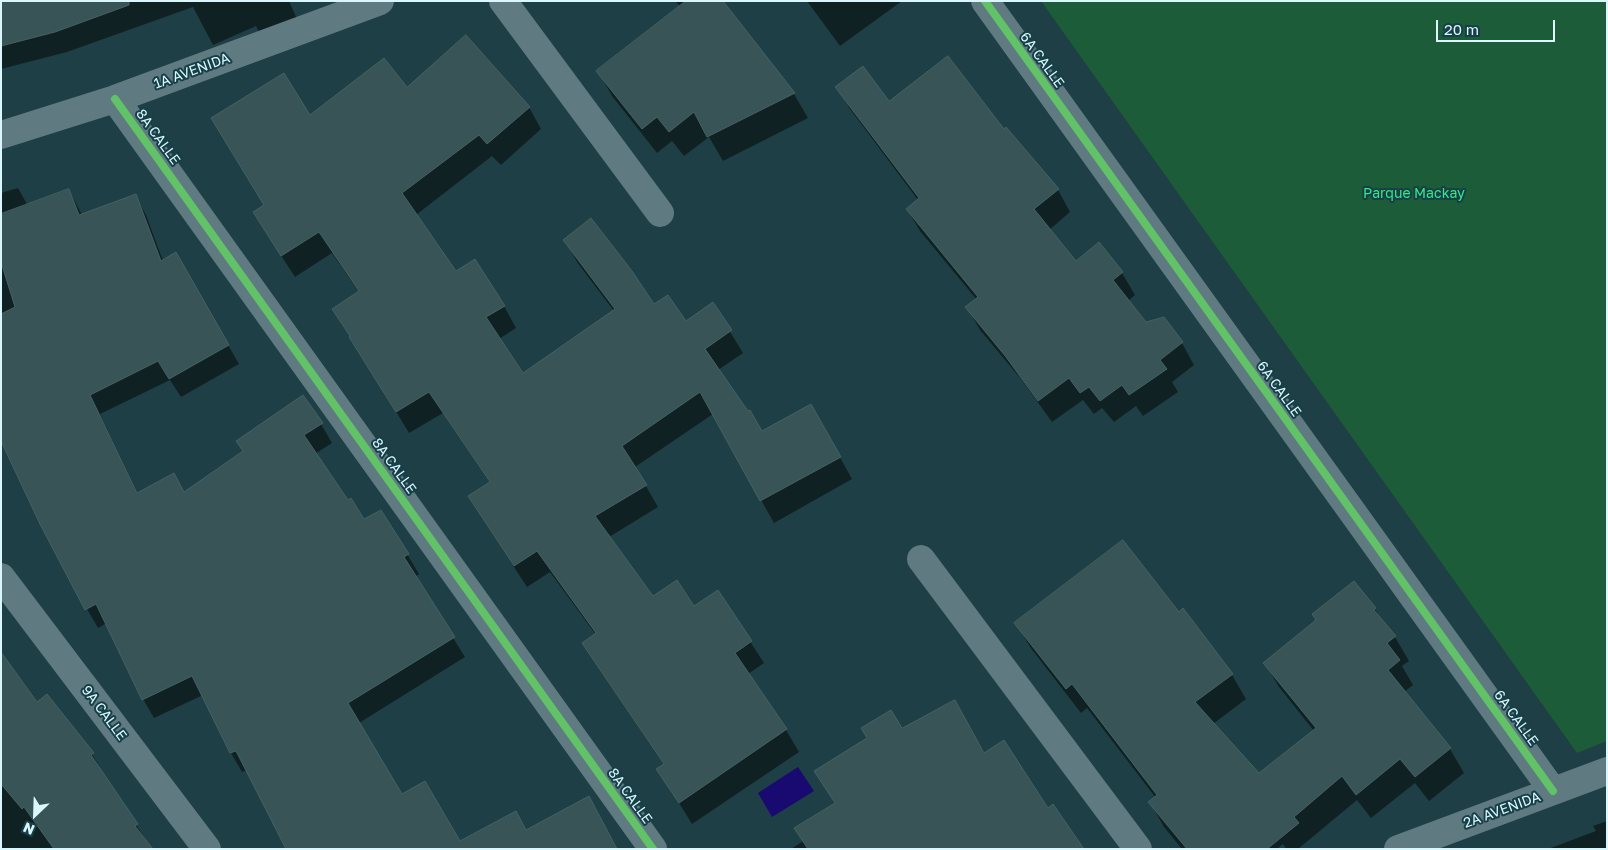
<!DOCTYPE html>
<style>
body{margin:0}
#map{position:relative;width:1608px;height:850px;overflow:hidden;background:#1e3f45;font-family:"Golos Text",sans-serif}
canvas{display:block}
.frame{position:absolute;inset:0;border:2px solid #dbf7fe;pointer-events:none}
.north{position:absolute;left:10px;top:790px;width:50px;height:50px;-webkit-text-stroke:4px #173f47;paint-order:stroke;rotate:204deg;font-size:14px;font-weight:700;line-height:20px;text-align:center;color:#dbf7fe}
.north::after{content:'';display:block;margin:auto;width:18px;height:22px;background:#dbf7fe;clip-path:polygon(50% 0,100% 100%,50% 72%,0 100%)}
.scale{position:absolute;left:1436px;top:20px;width:119px;height:22px;box-sizing:border-box;border:2px solid #dbf7fe;border-top:0;padding-left:6px;font-size:15px;line-height:18px;white-space:nowrap;color:#dbf7fe;-webkit-text-stroke:4px #173f47;paint-order:stroke}
</style>
<div id="map">
<canvas width="1608" height="850"></canvas>
<div class="frame"></div>
<div class="north">N</div>
<div class="scale">20 m</div>
</div>
<script>
const context = document.querySelector('canvas').getContext('2d');
context.lineJoin = 'round';
function paint(path, color) { context.fillStyle = color; context.fill(path, 'evenodd'); }
function trace(path, color, width, dash) { context.strokeStyle = color; context.lineWidth = width; context.lineCap = dash ? 'butt' : 'round'; context.setLineDash(dash || []); context.stroke(path); }
function label(font, color, halo, rows, align = 'center') {
  context.font = font + ' "Golos Text",sans-serif'; context.lineWidth = 4; context.setLineDash([]); context.textBaseline = 'middle'; context.strokeStyle = halo; context.fillStyle = color; for (const [text, x, y, turn = 0] of rows) {
    context.save(); context.translate(x, y); context.rotate((+turn || 0) * Math.PI / 180); context.textAlign = isNaN(turn) ? turn : align; if (halo) context.strokeText(text, 0, 0); context.fillText(text, 0, 0); context.restore();
  }
}
const green = new Path2D(`
 M1041,1H1607V741L1577,753Z`);
const water = new Path2D(`
 M798,767L814,791L772,817L758,793Z`);
const shadow = new Path2D(`
 M1,1H289L297,19L260,34L256,26L213,45L193,7L67,52L1,69Z
 M675,1H721L794,94L808,118L723,161L709,137L684,156L672,141L657,153L612,96L598,71L681,7Z
 M807,1H902L840,46Z
 M837,87L888,102L1004,131L1058,190L1070,212L1049,230L1075,263L1122,273L1135,295L1128,301L1146,323L1164,318L1182,343L1194,365L1172,382L1178,392L1143,416L1136,406L1114,422L1102,408L1094,414L1083,400L1052,422L1021,379L980,330L967,307L977,300L920,231L907,209L918,200L850,109Z
 M407,89L529,107L541,129L501,165L492,156L416,215L456,272L504,306L516,328L499,339L523,374L614,311L577,262L565,240L654,306L686,322L713,304L743,353L718,370L762,432L811,405L852,479L774,523L713,414L635,467L658,507L609,537L653,597L694,607L718,592L764,663L748,674L786,730L799,752L692,824L658,769L664,765L597,665L584,643L596,635L550,572L527,587L482,518L469,497L490,483L443,413L409,433L334,309L359,292L332,253L295,277L267,234L265,206L310,117Z
 M18,188L28,206L69,190L82,215L135,195L146,215L163,261L176,254L239,364L181,397L170,380L100,414L138,494L184,493L321,424L332,443L315,454L347,502L364,521L381,511L419,574L415,577L465,657L359,723L402,796L463,849L247,770L242,772L231,753L203,695L154,718L143,699L107,623L98,628L87,609L1,438V193Z
 M1375,609L1382,621L1395,637L1409,661L1402,666L1413,685L1404,692L1450,749L1464,773L1429,801L1415,783L1371,818L1357,800L1298,849H1286L1283,844L1277,849H1182L1164,827L1150,802L1156,798L1087,708L1081,713L1030,647L1016,623L1178,614L1232,675L1246,699L1213,724L1259,775L1314,731L1279,687L1265,663Z
 M1,654L37,704L47,696L92,754L104,774L103,775L152,849H1Z
 M902,730L984,755L1048,809L1083,849H791L803,841L835,804L827,790Z
 M1607,821V849H1548L1596,831L1593,826Z`);
const building = new Path2D(`
 M1,1H129V5L55,32L1,46Z
 M686,1H723L795,93L707,137L694,112L669,132L657,117L642,129L596,71Z
 M466,35L530,107L487,144L479,135L402,193L456,271L475,259L505,306L486,317L523,373L615,309L563,240L591,218L632,271L654,304L668,295L686,321L713,302L732,330L705,349L748,411L750,410L762,431L811,404L841,457L760,501L700,392L622,446L647,485L595,516L653,596L677,580L694,606L718,590L752,641L735,653L787,729L679,803L656,769L664,764L582,643L596,633L537,551L514,566L468,496L490,482L429,392L396,412L349,337L350,336L332,309L359,291L319,232L281,256L253,212L264,205L211,118L284,73L310,115L384,58L407,87Z
 M948,56L1004,129L1006,127L1059,189L1034,209L1076,261L1099,242L1123,272L1113,280L1146,322L1164,317L1183,342L1160,360L1167,369L1129,395L1122,385L1100,401L1089,387L1080,393L1069,378L1038,401L1006,357L965,307L978,297L906,209L919,198L835,87L863,66L889,101Z
 M69,189L79,215L136,194L161,261L176,252L229,345L169,379L158,361L90,395L137,493L174,473L184,492L243,451L236,441L303,395L323,423L304,435L348,500L351,498L364,519L381,510L409,554L404,557L455,637L348,703L402,794L425,781L460,841L516,811L526,830L589,796L617,849H286L236,751L230,753L192,676L142,700L96,604L85,610L40,524L1,441V314L15,307L1,262V214Z
 M1123,540L1179,612L1183,608L1233,674L1195,702L1259,773L1316,728L1263,663L1316,620L1312,614L1354,581L1376,608L1374,610L1396,636L1387,643L1400,660L1388,670L1451,748L1415,777L1400,759L1356,795L1342,776L1294,817L1299,823L1267,849H1187L1148,802L1157,795L1072,684L1066,689L1014,623Z
 M1,652L37,702L47,694L94,753L91,755L138,824L135,826L153,849H54L24,807L22,809L1,784Z
 M955,700L984,753L1004,740L1048,808L1053,804L1084,849H808L794,828L835,803L814,771L867,738L861,728L891,710L902,728Z`);
const minor = new Path2D(`
 M503,1L660,213
 M985,1L1553,791
 M115,99L653,849
 M1,135L115,99L380,1
 M921,559L1138,849
 M1,577L207,849
 M1398,849L1607,771`);
const cycleway = new Path2D(`
 M985,1L1553,791
 M115,99L653,849`);
const streetNames = [
 ["6A CALLE",1042,60,54],
 ["1A AVENIDA",192,71,-20],
 ["8A CALLE",158,137,54],
 ["6A CALLE",1279,389,54],
 ["8A CALLE",394,466,54],
 ["9A CALLE",104,713,53],
 ["6A CALLE",1516,718,54],
 ["8A CALLE",630,796,54],
 ["2A AVENIDA",1502,810,-20]
];
const parkNames = [
 ["Parque Mackay",1414,194]
];
paint(green, '#1c5c39');
paint(water, '#180a70');
paint(shadow, '#0007');
paint(building, '#385456');
trace(building, '#446265', 1);
trace(minor, '#5f7a80', 28);
trace(cycleway, '#61c268', 8);
label('14px', '#dbf7fe', '#173f47', streetNames);
label('14px', '#36e784', '#173f47', parkNames);
</script>
